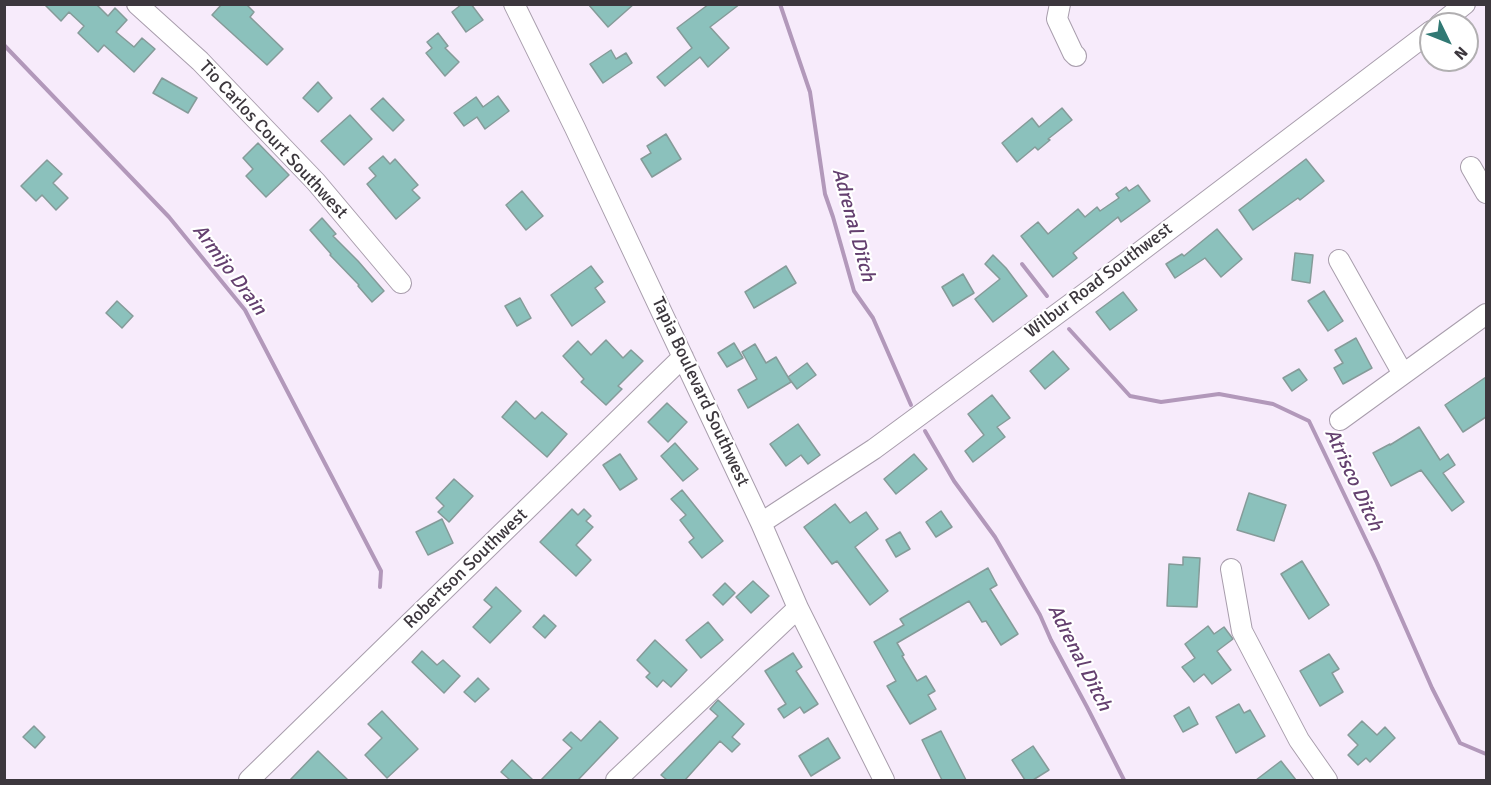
<!DOCTYPE html>
<style>
body{margin:0}
#map{position:relative;width:1491px;height:785px;overflow:hidden;background:#f7ebfb;font-family:Signika,sans-serif}
canvas{display:block}
.frame{position:absolute;inset:0;border:6px solid #3c373d;pointer-events:none}
.north{position:absolute;left:1419px;top:12px;width:60px;height:60px;box-sizing:border-box;background:#fff;border:2px solid #b1afb1;border-radius:50%;rotate:133deg;font-size:16px;font-weight:700;line-height:24px;text-align:center;color:#3c373d}
.north::after{content:'';display:block;margin:auto;width:21px;height:27px;background:#317974;clip-path:polygon(50% 0,100% 100%,50% 72%,0 100%)}
</style>
<div id="map">
<canvas width="1491" height="785"></canvas>
<div class="frame"></div>
<div class="north">N</div>
</div>
<script>
const context = document.querySelector('canvas').getContext('2d');
context.lineJoin = 'round';
function trace(path, color, width, dash) { context.strokeStyle = color; context.lineWidth = width; context.lineCap = dash ? 'butt' : 'round'; context.setLineDash(dash || []); context.stroke(path); }
function paint(path, color) { context.fillStyle = color; context.fill(path, 'evenodd'); }
function label(font, color, halo, rows, align = 'center') {
  context.font = font + ' Signika,sans-serif'; context.lineWidth = 4.5; context.setLineDash([]); context.textBaseline = 'middle'; context.strokeStyle = halo; context.fillStyle = color; for (const [text, x, y, turn = 0] of rows) {
    context.save(); context.translate(x, y); context.rotate((+turn || 0) * Math.PI / 180); context.textAlign = isNaN(turn) ? turn : align; if (halo) context.strokeText(text, 0, 0); context.fillText(text, 0, 0); context.restore();
  }
}
const stream = new Path2D(`
 M780,4L810,92L825,194L833,217L854,291L873,318L911,405
 M4,45L169,217L245,310L381,571L380,587
 M1022,264L1047,296
 M1069,329L1130,396L1161,402L1219,394L1273,404L1309,421L1377,563L1432,688L1460,743L1486,754
 M925,431L954,481L995,537L1040,615L1051,640L1087,707L1124,780`);
const building = new Path2D(`
 M44,4H96L108,16L115,8L127,20L116,32L134,47L142,38L155,49L134,72L104,45L98,52L78,33L84,26L69,12L61,21Z
 M222,4H246L254,12L250,17L283,49L267,65L212,15Z
 M462,4H471L483,20L466,32L452,12Z
 M588,4H634L608,27Z
 M709,4H740L710,27L729,48L708,67L700,57L665,86L657,77L692,48L677,28Z
 M438,33L448,46L445,48L459,62L445,76L426,53L432,48L427,42Z
 M611,50L616,59L626,53L632,63L603,83L590,64Z
 M162,78L197,98L188,113L153,93Z
 M318,82L332,98L318,112L303,98Z
 M498,96L509,111L485,129L477,117L464,126L454,113L476,97L483,107Z
 M383,98L404,120L393,131L371,109Z
 M1062,108L1072,120L1048,139L1050,140L1038,150L1035,147L1017,162L1002,143L1032,118L1039,127Z
 M350,115L372,139L344,165L321,141Z
 M666,134L681,159L652,177L641,159L651,153L647,146Z
 M258,143L289,175L266,197L246,176L253,169L243,158Z
 M383,156L390,164L395,159L418,185L412,190L420,198L396,219L367,184L376,176L369,168Z
 M1306,159L1324,181L1300,200L1298,198L1253,230L1239,210Z
 M47,160L62,174L53,183L68,198L56,210L42,195L36,201L21,186Z
 M1138,185L1150,201L1121,222L1118,217L1073,253L1077,258L1053,277L1021,236L1038,222L1048,234L1078,209L1085,217L1097,207L1100,211L1119,198L1116,194L1126,187L1129,191Z
 M522,191L543,216L526,230L506,205Z
 M322,218L336,234L333,236L358,261L384,291L372,302L358,286L359,285L330,255L331,254L310,230Z
 M1217,229L1242,259L1221,277L1205,258L1175,278L1166,264L1182,254L1184,256Z
 M1295,253L1313,255L1310,283L1292,280Z
 M993,255L1006,268L1027,296L993,322L975,299L1000,279L985,264Z
 M591,266L603,282L595,288L605,302L572,326L551,295Z
 M786,266L796,283L754,308L745,292Z
 M963,274L974,293L953,306L942,287Z
 M1324,291L1343,321L1328,331L1308,301Z
 M1123,292L1137,310L1110,330L1096,312Z
 M520,298L531,318L517,326L505,306Z
 M117,301L133,316L122,328L106,313Z
 M1356,338L1372,368L1343,384L1334,368L1343,363L1335,350Z
 M606,340L623,358L631,350L643,361L618,386L622,389L606,405L581,382L584,379L563,356L578,341L591,355Z
 M734,343L743,358L727,367L718,353Z
 M755,344L766,363L776,357L791,382L748,408L738,390L757,379L742,352Z
 M1053,351L1069,369L1045,389L1030,371Z
 M807,363L816,375L797,389L788,377Z
 M1299,369L1307,380L1292,391L1283,378Z
 M1486,377V417L1463,432L1445,405Z
 M992,395L1010,418L997,427L1005,437L973,462L965,451L984,435L968,414Z
 M516,401L535,419L542,412L567,434L547,457L502,417Z
 M667,403L687,422L668,442L648,422Z
 M798,424L820,455L808,464L801,455L786,466L770,444Z
 M1419,427L1440,460L1448,454L1455,465L1443,473L1464,502L1452,511L1421,470L1391,486L1373,453L1390,444V445Z
 M675,443L698,469L683,481L661,456Z
 M620,454L637,479L620,490L603,465Z
 M914,454L927,469L896,494L884,479Z
 M454,479L473,496L449,522L438,512L444,506L436,498Z
 M682,490L723,541L702,558L689,542L694,538L680,520L686,515L671,499Z
 M1249,493L1286,505L1274,541L1237,530Z
 M835,504L850,523L866,512L878,529L855,547L888,591L870,605L837,561L832,564L804,527Z
 M572,509L578,515L584,509L591,516L586,521L593,527L576,545L591,560L576,576L540,542Z
 M941,511L952,527L936,537L926,522Z
 M442,519L453,543L428,555L416,532Z
 M900,532L910,549L896,557L886,540Z
 M1183,557L1200,558L1197,607L1167,606L1169,564L1183,565Z
 M1302,561L1329,605L1309,619L1281,574Z
 M988,568L997,585L990,589L1018,634L1001,645L986,621L982,622L969,601L897,643L904,655L902,656L917,681L926,676L935,691L928,695L936,709L910,724L887,686L896,681L874,642L904,625L900,619Z
 M753,581L769,596L751,613L736,597Z
 M725,583L735,593L723,605L713,595Z
 M496,587L521,611L490,643L473,627L492,607L484,600Z
 M544,615L556,626L545,638L533,627Z
 M708,622L723,640L701,658L686,640Z
 M1208,626L1214,634L1224,627L1233,639L1217,651L1231,670L1212,684L1204,674L1194,682L1182,667L1195,658L1185,644Z
 M655,640L687,670L671,687L663,680L657,687L646,677L650,673L637,660Z
 M422,651L437,665L443,660L460,676L444,693L412,662Z
 M793,653L802,667L796,671L818,704L804,713L800,707L784,718L778,709L786,704L765,671Z
 M1329,654L1339,669L1332,673L1343,692L1320,706L1300,671Z
 M478,678L489,689L475,702L464,692Z
 M718,700L744,724L732,737L740,744L732,752L720,741L685,780H667L661,775L718,716L710,709Z
 M1239,704L1244,713L1250,710L1265,736L1236,753L1216,717Z
 M1189,707L1198,724L1183,732L1174,716Z
 M382,711L418,749L387,778L365,755L382,738L368,724Z
 M600,721L618,738L578,780H541L572,748L563,740L571,732L581,741Z
 M1362,721L1377,735L1385,727L1395,738L1370,762L1366,758L1358,765L1348,755L1358,745L1348,735Z
 M34,726L45,737L35,748L23,737Z
 M941,731L966,780H942L922,740Z
 M828,738L840,758L811,776L799,756Z
 M1033,746L1049,770L1033,780H1025L1012,760Z
 M318,751L348,780H290Z
 M512,760L533,780H510L501,772Z
 M1281,761L1296,780H1256Z`);
const minor = new Path2D(`
 M137,4L200,61L316,182L401,283
 M514,4L575,128L761,523L798,608L884,780
 M1060,4L1057,19L1073,53L1076,56
 M1440,24L1465,4
 M1471,167L1486,193
 M1339,260L1403,374
 M1340,420L1486,314
 M761,523L874,449L1095,286L1431,31
 M1231,569L1242,631L1299,740L1327,780
 M249,780L683,357
 M616,780L798,608`);
const streetNames = [
 ["Tio Carlos Court Southwest",273,140,47],
 ["Wilbur Road Southwest",1099,281,-37],
 ["Tapia Boulevard Southwest",700,392,65],
 ["Robertson Southwest",466,569,-44]
];
const waterNames = [
 ["Adrenal Ditch",853,225,75],
 ["Armijo Drain",229,270,53],
 ["Atrisco Ditch",1353,480,65],
 ["Adrenal Ditch",1079,658,63]
];
trace(stream, '#b298ba', 4);
paint(building, '#8bc1bc');
trace(building, '#859b99', 1.5);
trace(minor, '#a89dac', 22);
trace(minor, '#fff', 20);
label('18px', '#3c373d', '#fff', streetNames);
label('italic 20px', '#64406f', '#fff', waterNames);
</script>
